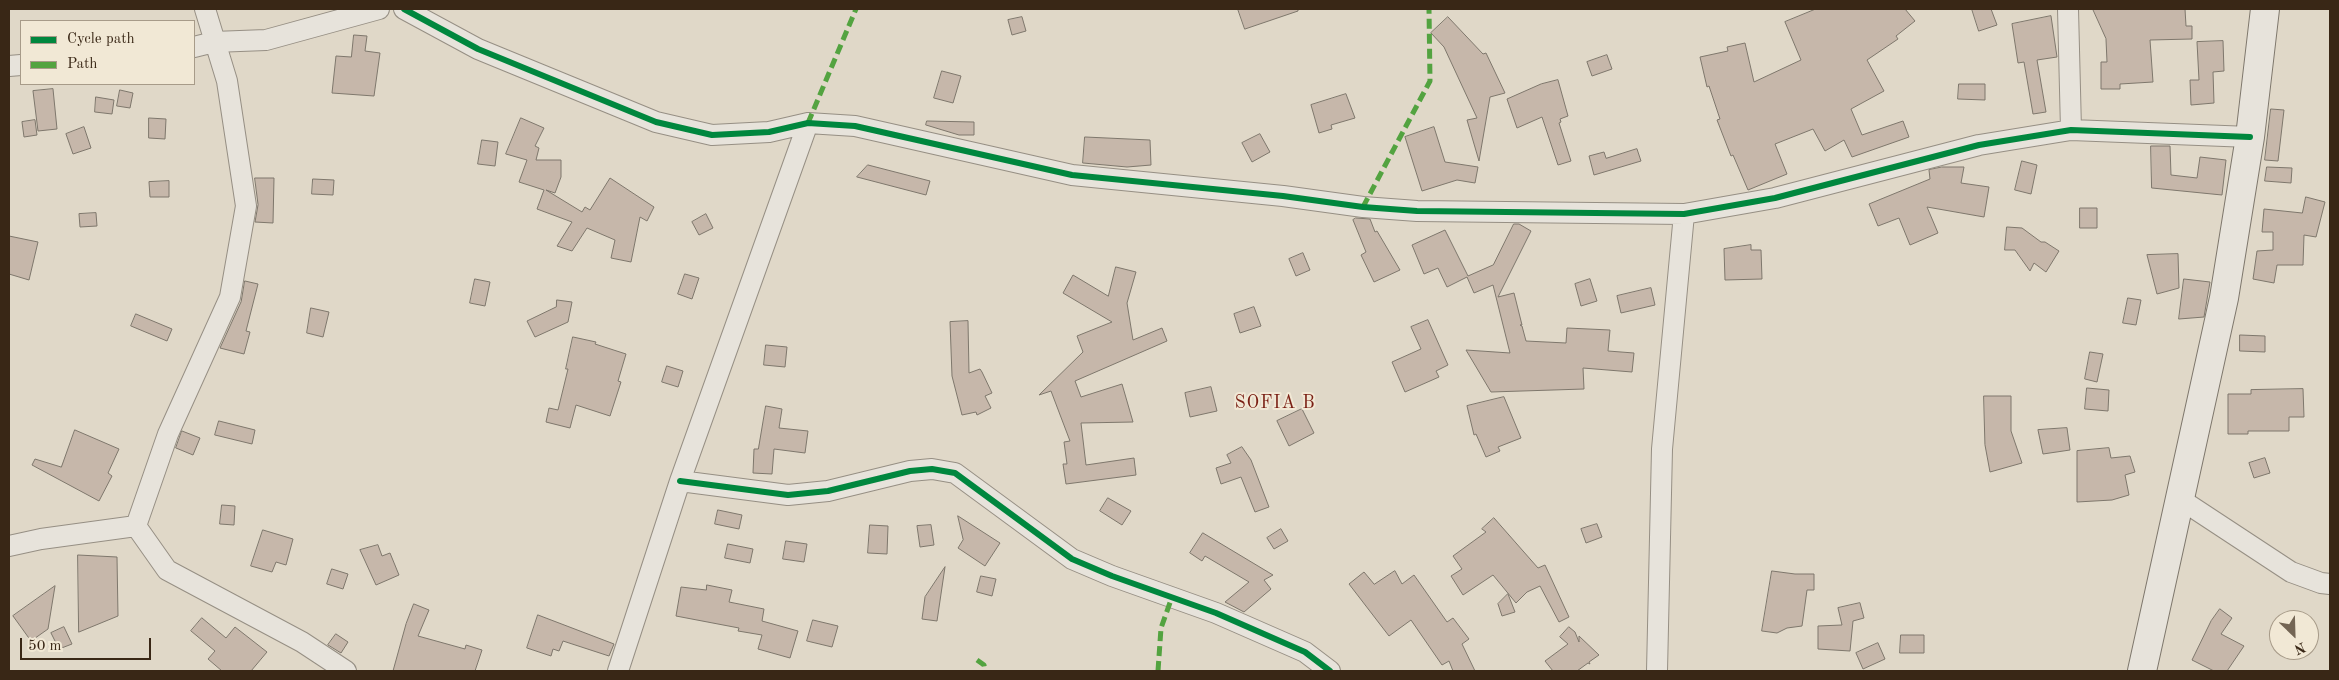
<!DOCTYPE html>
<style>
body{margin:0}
#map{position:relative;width:2339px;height:680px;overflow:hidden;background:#e0d8c8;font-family:"Old Standard TT",serif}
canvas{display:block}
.frame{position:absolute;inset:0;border:10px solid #392716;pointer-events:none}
.legend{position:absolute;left:20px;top:20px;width:175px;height:65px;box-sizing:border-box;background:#f1e8d5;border:1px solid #a79b89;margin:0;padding:6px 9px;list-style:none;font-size:15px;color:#392716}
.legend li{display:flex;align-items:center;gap:10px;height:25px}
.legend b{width:25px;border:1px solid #a79b89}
.north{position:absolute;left:2269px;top:610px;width:50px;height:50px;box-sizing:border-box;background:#f1e8d5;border:1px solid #a79b89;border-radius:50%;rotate:156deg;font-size:14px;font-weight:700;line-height:20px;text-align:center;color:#392716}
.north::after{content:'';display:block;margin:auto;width:18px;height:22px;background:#736554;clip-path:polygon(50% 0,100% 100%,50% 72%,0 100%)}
.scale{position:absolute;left:20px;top:638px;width:131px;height:22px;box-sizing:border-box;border:2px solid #392716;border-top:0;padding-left:6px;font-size:15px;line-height:18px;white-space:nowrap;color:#392716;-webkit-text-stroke:4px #f1e8d5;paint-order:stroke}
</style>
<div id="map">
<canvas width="2339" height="680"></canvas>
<div class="frame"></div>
<ul class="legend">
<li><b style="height:6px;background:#00873e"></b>Cycle path</li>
<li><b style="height:6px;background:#53a340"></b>Path</li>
</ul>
<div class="north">N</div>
<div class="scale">50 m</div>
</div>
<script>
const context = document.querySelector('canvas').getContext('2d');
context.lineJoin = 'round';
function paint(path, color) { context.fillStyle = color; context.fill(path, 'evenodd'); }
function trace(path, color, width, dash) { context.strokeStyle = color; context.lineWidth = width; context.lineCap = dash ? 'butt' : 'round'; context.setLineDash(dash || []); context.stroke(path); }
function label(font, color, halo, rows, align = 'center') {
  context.font = font + ' "Old Standard TT",serif'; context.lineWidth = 4; context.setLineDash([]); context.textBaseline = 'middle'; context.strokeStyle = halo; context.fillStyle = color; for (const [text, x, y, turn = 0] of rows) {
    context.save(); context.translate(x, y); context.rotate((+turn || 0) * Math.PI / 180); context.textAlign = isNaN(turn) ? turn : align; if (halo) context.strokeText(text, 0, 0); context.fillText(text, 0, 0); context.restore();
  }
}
const building = new Path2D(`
 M1238,9H1298V11L1245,29Z
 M1816,9H1905L1915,21L1896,36L1898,39L1867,60L1884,91L1851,109L1862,135L1903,121L1909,137L1852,157L1844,140L1825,151L1813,129L1775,144L1787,174L1748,190L1733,155L1731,156L1717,120L1720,119L1709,86L1707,87L1700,57L1728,51L1727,47L1745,43L1754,82L1801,60L1785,22Z
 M1972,9H1991L1997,25L1979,31Z
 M2093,9H2185L2186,26H2192V39L2150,40L2153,82L2120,84V89H2101V62H2107L2106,39Z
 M2051,16L2057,57L2037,60L2046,112L2033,114L2024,62L2018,63L2012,24Z
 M1022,17L1026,31L1012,35L1008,20Z
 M1448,17L1483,54L1486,53L1505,93L1490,97L1479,161L1467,120L1477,118L1444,47L1431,33Z
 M354,35L367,36L365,51L380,53L374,96L332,93L336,56L351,57Z
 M2223,41L2224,71L2213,72L2214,103L2191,105L2190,80H2199L2197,42Z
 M1607,55L1612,69L1592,76L1587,62Z
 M942,71L961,76L953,103L934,98Z
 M1558,80L1568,116L1560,119L1561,122L1559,123L1571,161L1558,165L1542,117L1517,128L1507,99L1541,84Z
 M1959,84H1985V100L1958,99Z
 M53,89L57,129L38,131L33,91Z
 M120,90L133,93L130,108L117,106Z
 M1346,94L1355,118L1331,125L1332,129L1319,133L1311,105Z
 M96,97L114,100L112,114L95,112Z
 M2271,109L2284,110L2278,161L2265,160Z
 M149,118L166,119L165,139L149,138Z
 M521,118L544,128L535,146L539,148L536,160H561V177L555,193L546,190L582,212L585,207L590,210L610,178L654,207L647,221L640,217L631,262L611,258L615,240L587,228L572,251L557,246L572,222L537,209L544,190L519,182L527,160L506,154Z
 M35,120L37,135L24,137L22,122Z
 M927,121L974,122V135H959L926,125Z
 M84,127L91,148L73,154L66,134Z
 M1434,127L1445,162L1478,167L1475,183L1457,180L1422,191L1405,137Z
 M1260,134L1270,152L1252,162L1242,143Z
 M1085,137L1150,140L1151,165L1127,167L1083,163Z
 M482,140L498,142L495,166L478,164Z
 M2151,146H2170L2171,175L2197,178L2200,157L2226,160L2222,195L2152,188Z
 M1637,149L1641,161L1594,175L1589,156L1604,152L1606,158Z
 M2022,161L2037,165L2031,194L2015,190Z
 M868,165L930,181L926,195L857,177Z
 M1942,167H1964L1961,183L1989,187L1984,217L1927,207L1938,233L1910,245L1899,218L1878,226L1869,204L1930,179L1929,170Z
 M2267,167L2292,168L2291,183L2265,181Z
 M255,178H274L273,223L255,222L258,205Z
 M313,179L334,180L333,195L312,194Z
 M169,181V197H150L149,182Z
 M2306,197L2325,202L2316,237L2304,235L2303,265H2277L2274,283L2253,279L2257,251L2273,250V232H2262L2264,209L2302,213Z
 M2080,208H2097V228H2080Z
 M96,213L97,226L80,227L79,214Z
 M706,214L713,228L699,235L692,222Z
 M1356,218L1370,219L1375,232L1377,231L1400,270L1374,282L1361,255L1366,252L1353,220Z
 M1514,224H1519L1531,231L1498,297L1514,293L1522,325H1520L1522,326L1526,341L1566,343L1567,328L1610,330L1608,351L1634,353L1632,372L1583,368L1584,389L1491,392L1466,350L1510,353L1493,285L1474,293L1467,277L1447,287L1438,268L1424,274L1412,245L1445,230L1468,276L1493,265Z
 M2007,227L2022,228L2041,242H2045L2059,251L2046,272L2034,263L2030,271L2015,250H2005Z
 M9,236L38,242L29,280L9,274Z
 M1751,245V250H1761L1762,279L1725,280L1724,249Z
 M1303,253L1310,270L1296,276L1289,259Z
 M2178,254L2179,288L2157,294L2147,255Z
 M1116,267L1136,272L1127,303L1133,340L1162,328L1167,341L1075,381L1081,397L1122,384L1133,422L1081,423L1086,465L1134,458L1136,475L1066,484L1063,464H1067L1064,442L1070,441L1051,391L1039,395L1083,352L1077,336L1112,322L1063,293L1073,275L1108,296Z
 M685,274L699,278L692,299L678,294Z
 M475,279L490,282L485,306L470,303Z
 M1590,279L1597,301L1581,306L1575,284Z
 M2184,279L2210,282L2204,317L2179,319Z
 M245,281L258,284L246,331L250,332L244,354L220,348L241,302Z
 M1651,288L1655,305L1621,313L1617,296Z
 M2128,298L2141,300L2136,325L2123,323Z
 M557,300L572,302L568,322L535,337L527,321L556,307Z
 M1254,307L1261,326L1240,333L1234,314Z
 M311,308L329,312L323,337L307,333Z
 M136,314L172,329L167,341L131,326Z
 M1428,320L1448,365L1436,371L1439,377L1405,392L1392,362L1421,349L1411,327Z
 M968,321L969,373L980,369L982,372L992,393L985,396L991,408L977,415L976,412L962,415L952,376L950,322Z
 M2240,335L2265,336V352L2240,351Z
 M573,337L596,342L595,344L626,354L618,381L621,382L610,416L576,405L570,428L546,422L549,408L558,410L568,369H566Z
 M766,345L787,347L785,367L764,365Z
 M2090,352L2103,354L2097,382L2085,379Z
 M667,366L683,371L678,387L662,382Z
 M1211,387L1217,411L1190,417L1185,393Z
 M2087,388L2109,390L2108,411L2085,409Z
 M2303,389L2304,417H2289V431H2248V434H2228V394H2251V390Z
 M1984,396H2011V431L2022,463L1990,472L1985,445Z
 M1504,397L1521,438L1498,447L1500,451L1486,457L1476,434L1474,435L1467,406Z
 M766,406L782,409L779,428L808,431L805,453L774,449L772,474L753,473L754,449H758Z
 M1302,409L1314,433L1289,446L1277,421Z
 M219,421L255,430L252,444L215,435Z
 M2067,428L2070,450L2043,454L2038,430Z
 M75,430L119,449L108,473L112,476L99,501L32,465L35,459L61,467Z
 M182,431L200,438L193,455L176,448Z
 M1242,447L1251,460L1269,507L1255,512L1241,477L1221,484L1216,468L1231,463L1227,455Z
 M2109,448L2111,458L2130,456L2135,472L2125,475L2129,495L2112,500L2077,502V451Z
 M2265,458L2270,473L2254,478L2249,463Z
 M1108,498L1131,511L1122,525L1100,511Z
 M222,505L235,506L234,525L220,524Z
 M718,510L742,515L739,529L715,524Z
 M958,516L1000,543L985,566L958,548L963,540Z
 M1494,518L1538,568L1545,565L1569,617L1559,622L1540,586L1527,592L1516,603L1493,575L1463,595L1451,576L1462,569L1453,556L1486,532L1482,529Z
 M1597,524L1602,537L1586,543L1581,529Z
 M870,525L888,526L887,554L868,553Z
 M931,525L934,545L920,547L917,526Z
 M1281,529L1288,541L1274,549L1267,538Z
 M263,530L293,539L286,565L276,562L272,572L251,566Z
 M1203,533L1273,575L1264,580L1271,589L1244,612L1225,602L1249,582L1205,556L1202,561L1190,553Z
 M786,541L807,544L804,562L783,559Z
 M728,544L753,549L750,563L725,558Z
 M378,545L382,556L390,553L399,575L376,585L360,550Z
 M78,555L117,557L118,616L79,632Z
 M945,567L937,621L922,619L925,597Z
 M332,569L348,574L343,589L327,584Z
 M1395,571L1402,584L1414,575L1447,622L1453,618L1469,639L1462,644L1475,671H1453L1449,661L1442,665L1411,620L1389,636L1349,584L1364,572L1374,584Z
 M1772,571L1795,574H1814V590H1807L1802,626L1787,628L1777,633L1762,631Z
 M981,576L996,579L992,596L977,592Z
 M707,585L732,590L729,602L764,609L762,621L798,631L790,658L758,649L762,635L738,631L739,628L676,616L681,587L706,590Z
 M55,586L48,629L31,641L13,616Z
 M1508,594L1515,612L1502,616L1498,604Z
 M1860,603L1864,618L1853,621L1850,651L1818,649V626L1842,625L1838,608Z
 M414,604L429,610L418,636L465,649L466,645L482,650L475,671H393L406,624Z
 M2220,609L2232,618L2221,634L2244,646L2227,671H2214L2192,660L2211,621Z
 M538,615L614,644L609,656L563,641L559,651L553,649L551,656L527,648Z
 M202,618L226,638L235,627L267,652L251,671H222L208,659L215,651L191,631Z
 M813,620L838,626L832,647L807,641Z
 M64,627L72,644L59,649L51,633Z
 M1569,627L1575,632L1579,642V636L1599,655L1589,662L1590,664L1588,663L1577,671H1553L1545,661L1568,644L1560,637Z
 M336,634L348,642L341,653L328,645Z
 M1901,635H1924V653H1900Z
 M1878,643L1885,659L1863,669L1856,653Z`);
const street = new Path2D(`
 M404,9L478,49L656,122L712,135L769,132L808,123L855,126L1072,175L1283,196L1363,207L1417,211L1684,214L1775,198L1979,145L2071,130L2250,137
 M2068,9L2071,130
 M194,47L214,42L266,40L379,9
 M9,66L21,65
 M680,481L788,495L828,491L910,471L932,469L955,473L1072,559L1112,576L1216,613L1305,652L1330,671
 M2180,499L2291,572L2321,583L2330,584
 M136,526L167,570L302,642L346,671
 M9,546L41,539L136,526L168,434L230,297L246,206L227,81L205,9
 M618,671L680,481L808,123
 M1657,671L1662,449L1684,214`);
const secondary = new Path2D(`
 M2142,671L2224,298L2250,137L2265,9`);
const quiet = new Path2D(`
 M808,123L856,9
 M1363,207L1430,81L1429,9
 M977,660L984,665L985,671
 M1158,671L1161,628L1172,597`);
const cycleway = new Path2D(`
 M404,9L478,49L656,122L712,135L769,132L808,123L855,126L1072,175L1283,196L1363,207L1417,211L1684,214L1775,198L1979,145L2071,130L2250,137
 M680,481L788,495L828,491L910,471L932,469L955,473L1072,559L1112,576L1216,613L1305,652L1330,671`);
const quarterNames = [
 ["SOFIA B",1275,403]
];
paint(building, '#c6b7aa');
trace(building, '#7e776c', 1);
trace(street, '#968f84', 22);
trace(secondary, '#7e776c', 30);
trace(street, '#e7e3db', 20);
trace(secondary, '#e7e3db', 28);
trace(quiet, '#53a340', 5, [10, 5]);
trace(cycleway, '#00873e', 6);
context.letterSpacing = '1px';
label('18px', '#7a1f14', '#f1e8d5', quarterNames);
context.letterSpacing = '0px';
</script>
